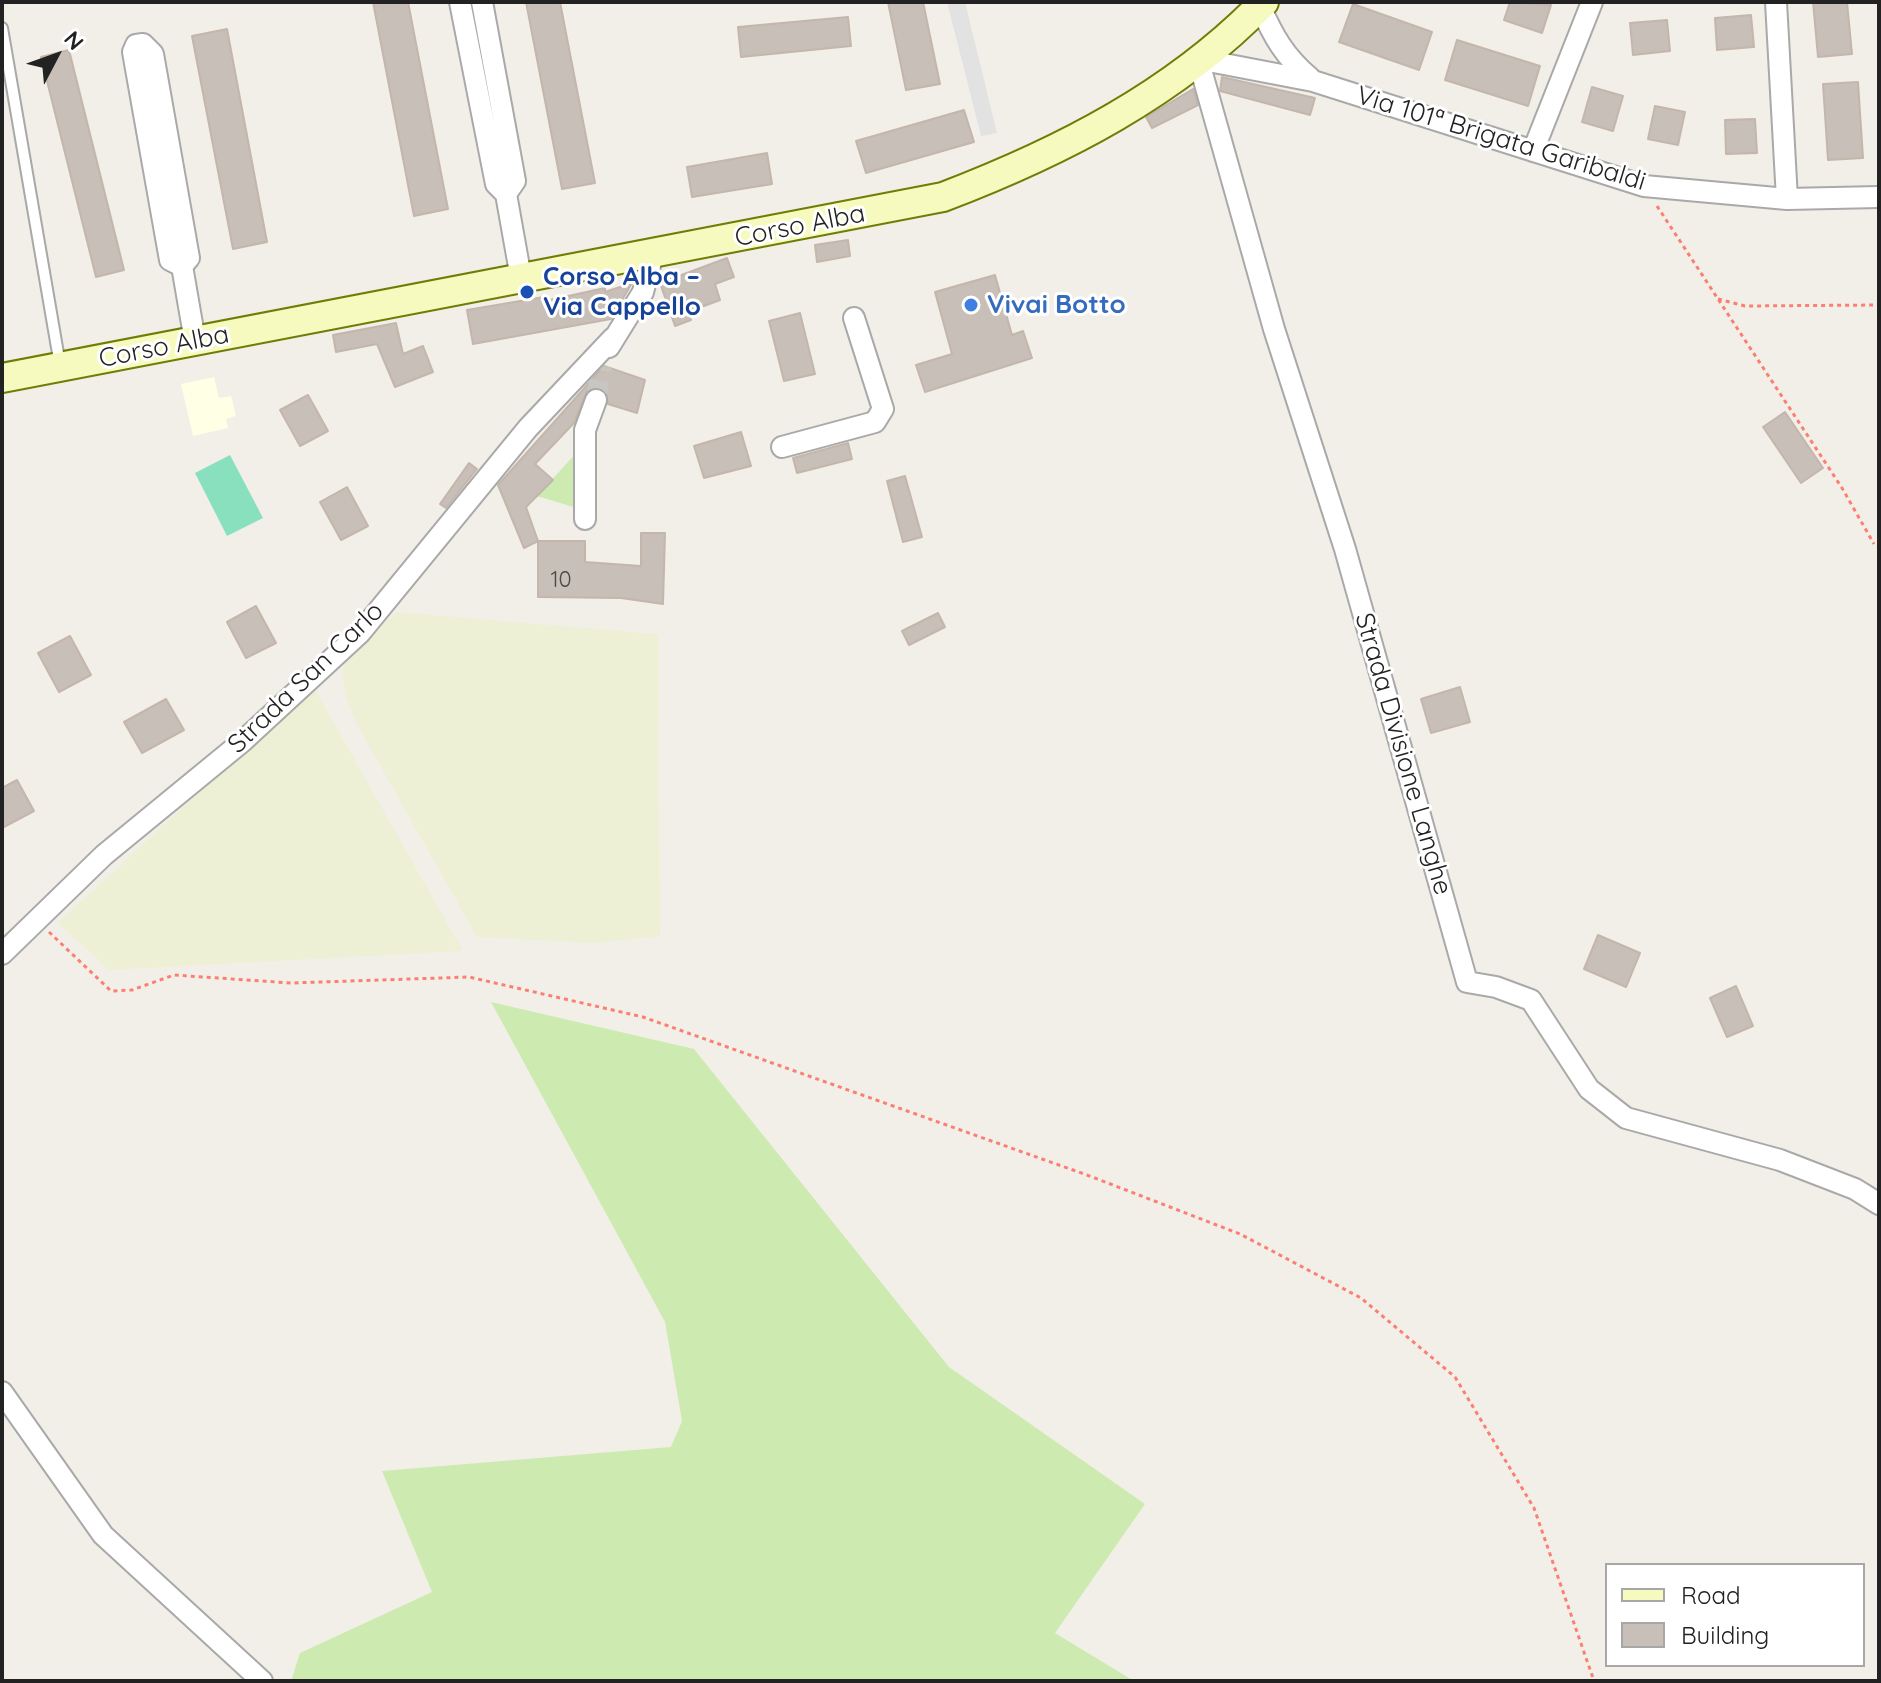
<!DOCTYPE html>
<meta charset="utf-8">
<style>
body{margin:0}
#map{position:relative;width:1881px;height:1683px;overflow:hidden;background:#f2efe9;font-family:Quicksand,sans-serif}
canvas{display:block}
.frame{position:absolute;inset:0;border:4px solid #222;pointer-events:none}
.legend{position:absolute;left:1605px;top:1563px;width:260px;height:104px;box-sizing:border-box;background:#fff;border:2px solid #a7a7a7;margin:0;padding:10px 14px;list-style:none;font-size:24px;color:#222}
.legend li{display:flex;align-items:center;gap:16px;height:40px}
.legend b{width:40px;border:2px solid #a7a7a7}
.north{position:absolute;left:16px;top:16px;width:80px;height:80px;-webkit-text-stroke:6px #fff;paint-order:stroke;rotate:49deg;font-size:22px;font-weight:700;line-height:32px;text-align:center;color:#222}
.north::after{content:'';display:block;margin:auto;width:28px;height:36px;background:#222;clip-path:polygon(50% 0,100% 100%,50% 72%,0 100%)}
</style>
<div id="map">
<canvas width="1881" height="1683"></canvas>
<div class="frame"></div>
<ul class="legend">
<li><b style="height:10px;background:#f7fabf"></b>Road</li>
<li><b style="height:22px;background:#c7bfb8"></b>Building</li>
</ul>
<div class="north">N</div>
</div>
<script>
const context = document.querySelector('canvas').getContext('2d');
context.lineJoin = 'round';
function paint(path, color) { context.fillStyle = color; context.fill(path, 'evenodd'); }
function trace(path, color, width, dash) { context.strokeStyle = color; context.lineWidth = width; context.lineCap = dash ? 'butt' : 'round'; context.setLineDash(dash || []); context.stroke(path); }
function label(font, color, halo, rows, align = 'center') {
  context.font = font + ' Quicksand,sans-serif'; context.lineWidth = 6; context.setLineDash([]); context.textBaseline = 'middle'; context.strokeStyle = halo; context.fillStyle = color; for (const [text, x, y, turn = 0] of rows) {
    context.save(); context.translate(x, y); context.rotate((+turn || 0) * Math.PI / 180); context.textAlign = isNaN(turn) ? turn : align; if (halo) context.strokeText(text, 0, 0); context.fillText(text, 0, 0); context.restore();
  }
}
const education = new Path2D(`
 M214,377L219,398L231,396L236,416L226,419L228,428L193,436L181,384Z`);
const farmland = new Path2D(`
 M396,612L658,634L660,936L593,943L477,937L357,725L346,697L342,674L346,659Z
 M313,686L463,951L109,970L58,923Z`);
const grass = new Path2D(`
 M578,451L580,509L537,496Z
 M491,1002L694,1049L949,1367L1145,1504L1055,1633L1134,1681H291L300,1653L432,1592L382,1471L671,1447L682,1421L665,1322Z`);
const pitch = new Path2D(`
 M230,455L263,518L227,536L195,473Z`);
const parking = new Path2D(`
 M947,2H965L997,133L981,136Z`);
const building = new Path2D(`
 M373,2H408L448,209L414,216Z
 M526,2H560L595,183L562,189Z
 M888,2H923L940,84L906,90Z
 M1510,2L1551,5L1542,33L1504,20Z
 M1813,2H1847L1852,54L1818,57Z
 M1353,4L1432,32L1419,70L1339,42Z
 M1751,15L1754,47L1717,50L1715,18Z
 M848,17L851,46L741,57L738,27Z
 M1667,20L1670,51L1633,55L1630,23Z
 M227,29L267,242L233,249L192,36Z
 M1457,40L1540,66L1528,106L1445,80Z
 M69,50L124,270L96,277L41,57Z
 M1222,77L1315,98L1310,115L1220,91Z
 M1858,82L1863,158L1828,160L1823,84Z
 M1592,87L1623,96L1613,131L1582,122Z
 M1193,89L1198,105L1152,128L1146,117Z
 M1655,106L1685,112L1678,145L1648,139Z
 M964,110L974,142L866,173L856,141Z
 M1755,119L1757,153L1726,154L1725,120Z
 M767,153L772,184L692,197L687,167Z
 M848,240L850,256L817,262L815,245Z
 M727,258L734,277L715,284L720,300L688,312L691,320L675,326L660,283Z
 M995,275L1012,335L1023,331L1032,358L925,392L916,365L952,354L935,292Z
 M632,283L611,319L473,344L467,310L544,297L545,301L605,288V292Z
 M800,313L815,374L784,381L769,321Z
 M396,323L403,354L423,346L433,372L395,387L377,344L336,352L333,335Z
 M604,366L645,380L637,413L608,404L606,392L601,388L587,391L574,423L535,464L553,480L526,507L538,541L524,548L498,485Z
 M308,395L328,431L300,446L280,410Z
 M1785,412L1823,468L1801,483L1763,427Z
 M741,432L751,466L704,478L694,446Z
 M848,443L852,459L797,473L793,458Z
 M469,463L477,469L446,508L440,504Z
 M905,476L922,537L903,542L887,481Z
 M347,487L368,526L341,540L320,502Z
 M641,533H665L663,604L621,598L538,597V541H585V562L641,566Z
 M256,606L276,643L246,658L227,622Z
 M938,613L945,627L909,645L902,631Z
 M70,636L91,675L59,692L38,653Z
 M1460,687L1470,722L1431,733L1421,699Z
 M166,699L184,730L142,753L124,722Z
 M17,780L34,811L2,828V788Z
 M1598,935L1640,953L1626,987L1584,969Z
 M1736,986L1753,1026L1727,1037L1710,998Z`);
const streetTunnel = new Path2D(`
 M596,400L602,366`);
const path = new Path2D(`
 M1657,206L1842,488L1874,544
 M1718,299L1745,306L1879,305
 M49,932L111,991L132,990L174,975L291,983L469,977L643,1017L1087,1175L1240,1234L1361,1298L1455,1377L1534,1508L1594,1681`);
const lane = new Path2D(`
 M2,28L60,365`);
const street = new Path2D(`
 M460,2L496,184L506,194L521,278
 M482,2L515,181L506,194
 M1776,2L1787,199
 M1260,6C1273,36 1285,57 1310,78
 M1533,151L1592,2
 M1879,197L1787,199L1644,186L1313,81L1198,59L1274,329L1345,549L1467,982L1496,987L1531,1000L1589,1089L1626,1118L1780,1160L1855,1189L1879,1204
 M182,266L170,260L133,52L136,45L143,44L153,54L189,258L182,266L195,341
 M609,347L643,292L653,254
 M782,447L875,422L883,409L854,318
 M585,519V430L596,400
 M2,954L104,855L243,741L360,633L528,428L613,338
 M2,1392L103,1535L262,1681`);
const secondary = new Path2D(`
 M2,378L943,197C1061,152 1175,94 1264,2`);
const markers = [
 [527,292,8,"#1a4fb4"],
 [971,305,8,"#3f7fe0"]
];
const numberNames = [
 ["10",561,580]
];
const streetNames = [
 ["Via 101ª Brigata Garibaldi",1501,139,17],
 ["Corso Alba",800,226,-11],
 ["Corso Alba",164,347,-11],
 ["Strada San Carlo",306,678,-44],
 ["Strada Divisione Langhe",1403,754,74]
];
const transitNames = [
 ["Corso Alba –",543,277],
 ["Via Cappello",543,307]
];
const shopNames = [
 ["Vivai Botto",987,305]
];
paint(education, '#ffffe5');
paint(farmland, '#eef0d5');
paint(grass, '#cdebb0');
paint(pitch, '#88e0be');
paint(parking, '#e2e2e2');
paint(building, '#c7bfb8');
trace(building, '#c4b6ab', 2);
trace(streetTunnel, '#c8c6c1', 20, [20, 10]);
trace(lane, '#a9a9a9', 14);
trace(street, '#a9a9a9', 24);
trace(secondary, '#707d05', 32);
trace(path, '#fa8072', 3, [4, 4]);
trace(lane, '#fff', 10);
trace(street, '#fff', 20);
trace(secondary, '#f7fabf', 28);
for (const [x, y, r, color] of markers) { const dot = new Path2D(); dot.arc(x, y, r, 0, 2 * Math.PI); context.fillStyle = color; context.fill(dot); trace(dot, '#fff', 3); }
label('22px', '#4b4948', null, numberNames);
label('26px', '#222', '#fff', streetNames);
label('bold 26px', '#164399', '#fff', transitNames, 'left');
label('bold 26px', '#366cbe', '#fff', shopNames, 'left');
</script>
